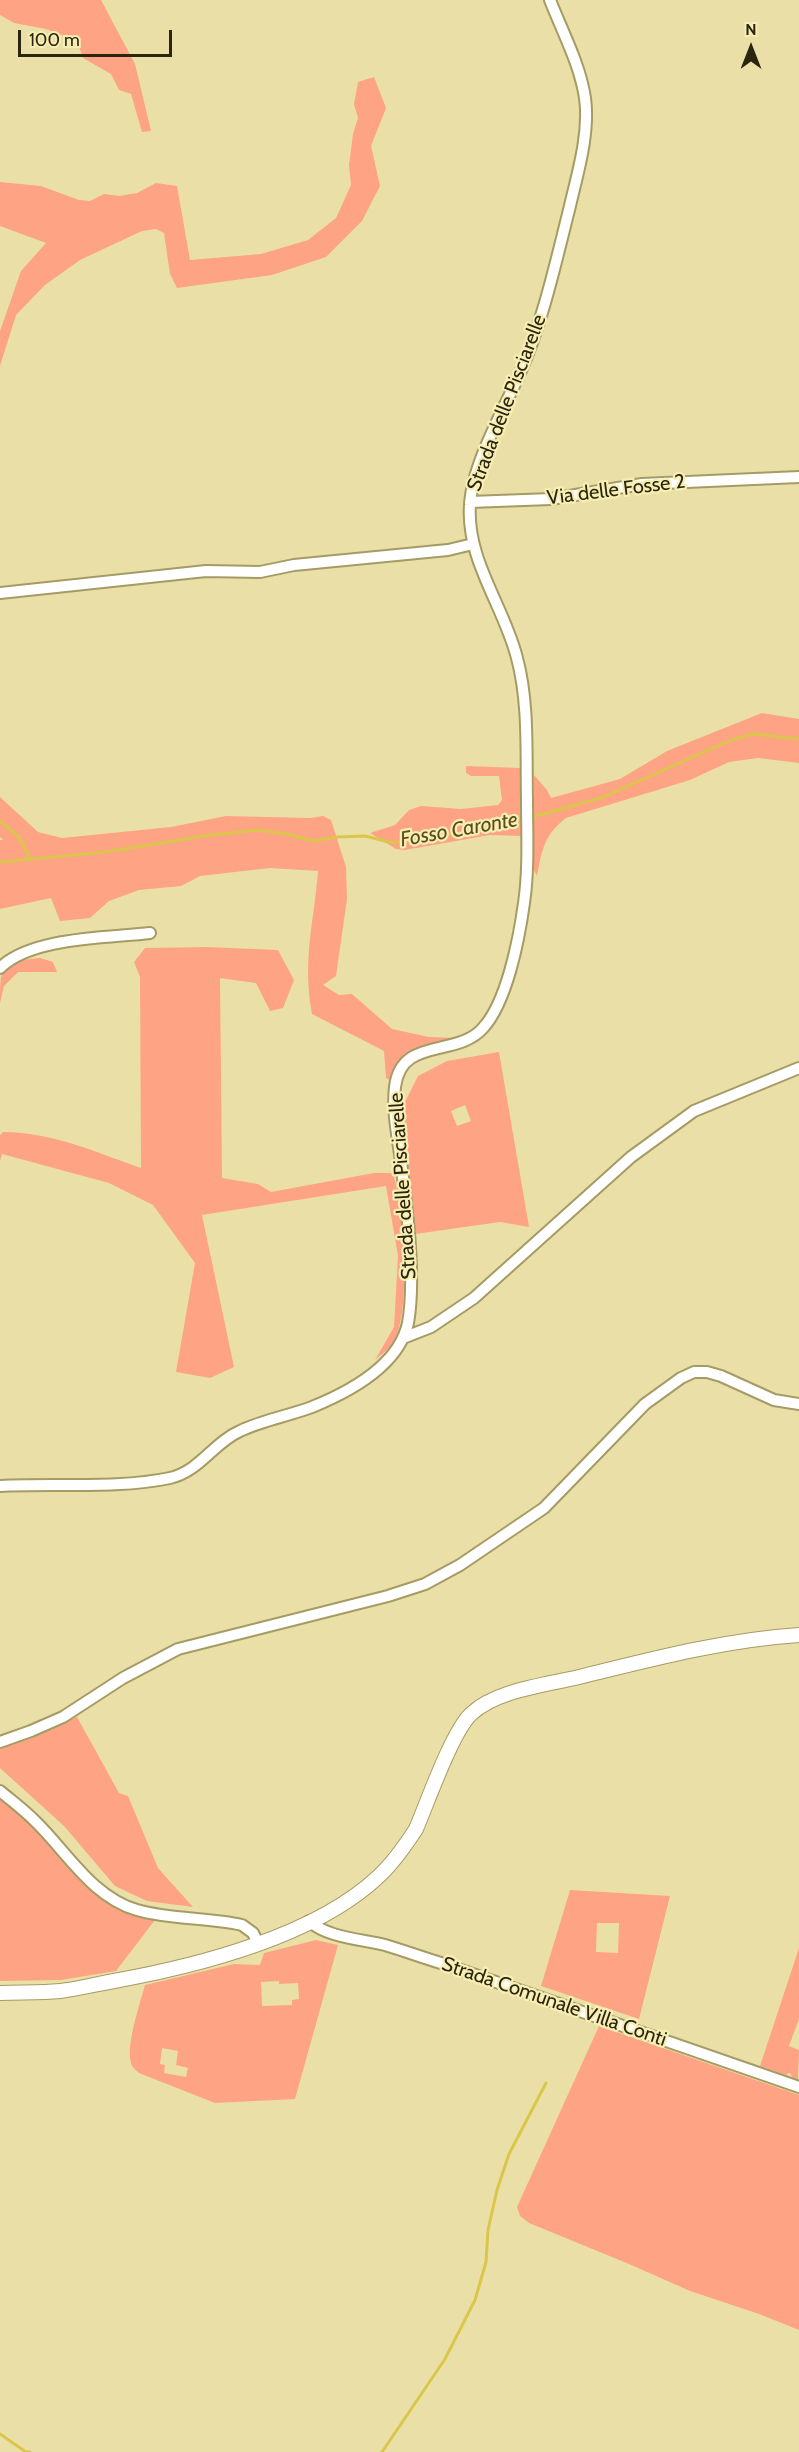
<!DOCTYPE html>
<style>
body{margin:0}
#map{position:relative;width:799px;height:2452px;overflow:hidden;background:#eae0a7;font-family:Cabin,sans-serif}
canvas{display:block}
.north{position:absolute;left:721px;top:18px;width:60px;height:60px;-webkit-text-stroke:4px #f8eeb3;paint-order:stroke;rotate:0deg;font-size:16px;font-weight:700;line-height:24px;text-align:center;color:#29250e}
.north::after{content:'';display:block;margin:auto;width:21px;height:27px;background:#29250e;clip-path:polygon(50% 0,100% 100%,50% 72%,0 100%)}
.scale{position:absolute;left:18px;top:30px;width:154px;height:27px;box-sizing:border-box;border:3px solid #29250e;border-top:0;padding-left:8px;font-size:18px;line-height:21px;white-space:nowrap;color:#29250e;-webkit-text-stroke:4px #f8eeb3;paint-order:stroke}
</style>
<div id="map">
<canvas width="799" height="2452"></canvas>
<div class="north">N</div>
<div class="scale">100 m</div>
</div>
<script>
const context = document.querySelector('canvas').getContext('2d');
context.lineJoin = 'round';
function paint(path, color) { context.fillStyle = color; context.fill(path, 'evenodd'); }
function trace(path, color, width, dash) { context.strokeStyle = color; context.lineWidth = width; context.lineCap = dash ? 'butt' : 'round'; context.setLineDash(dash || []); context.stroke(path); }
function label(font, color, halo, rows, align = 'center') {
  context.font = font + ' Cabin,sans-serif'; context.lineWidth = 4.5; context.setLineDash([]); context.textBaseline = 'middle'; context.strokeStyle = halo; context.fillStyle = color; for (const [text, x, y, turn = 0] of rows) {
    context.save(); context.translate(x, y); context.rotate((+turn || 0) * Math.PI / 180); context.textAlign = isNaN(turn) ? turn : align; if (halo) context.strokeText(text, 0, 0); context.fillText(text, 0, 0); context.restore();
  }
}
const green = new Path2D(`
 M0,0H101L135,64L151,131L142,132L131,94L119,90L111,74L83,58L77,41L46,29L14,23L0,15Z
 M374,77L386,108L371,146L380,186L362,221L326,257L272,275L177,288L170,274L164,233L156,229L142,231L80,260L45,285L16,315L0,366V331L21,271L46,243L0,226V182L41,186L79,200L90,201L104,194L119,196L137,193L156,183L177,186L190,260L261,254L308,240L336,218L351,185L349,165L353,134L358,118L354,104L358,82Z
 M762,713L799,719V763L758,758L729,762L690,780L566,818C544,835 542,850 537,876L534,870V775L547,790L551,798L620,779L667,751Z
 M466,766L520,768L521,836L490,835L405,850L396,849L370,833L395,825L409,810L421,806L461,809L498,805L502,800L499,776H471L466,773Z
 M0,797L38,832L62,838L171,827L226,816L310,818L323,816L331,820L346,867L347,899L336,976L323,985L339,995L352,994L392,1029L429,1037L457,1038C424,1045 404,1046 390,1080L386,1078L384,1051L312,1014C302,960 314,923 318,871L270,868L200,876L181,886L139,890L109,901L90,918L60,921L51,898L0,909V840H3L0,837Z
 M207,947L278,950L294,980L283,1008L270,1011L256,983L220,978L222,1178L258,1184L271,1192L374,1173H393C404,1210 411,1305 395,1340C392,1348 381,1354 375,1360L394,1327L398,1256L386,1186L202,1215L234,1367L210,1378L176,1372L195,1263L153,1205L109,1183L2,1154L0,1161V1135L3,1132C52,1132 95,1152 141,1168L140,977L134,962L145,948Z
 M40,958L53,962L57,972H18L4,986L0,1003C0,995 0,984 1,977C7,962 26,959 40,958Z
 M499,1052L529,1227L500,1222L415,1234L403,1106L418,1076L447,1061ZM465,1105L471,1121L457,1126L451,1111Z
 M77,1717L119,1793L128,1796L158,1868L193,1907L147,1901L115,1886L64,1826L0,1768V1749Z
 M0,1798L41,1835L87,1886L123,1912L155,1920L116,1971L61,1980L0,1981Z
 M570,1890L670,1896L639,2019L541,1986ZM597,1923H619L618,1953L596,1952Z
 M316,1940L338,1945L295,2099L215,2103L139,2073C137,2071 134,2069 132,2066C124,2049 140,2004 145,1985L234,1964L260,1965L264,1953ZM279,1981V1984L298,1983L299,1999L292,2000V2005L262,2006L261,1982ZM162,2048L178,2051L176,2065L188,2068L186,2077L164,2073L165,2065L160,2064Z
 M799,1948V2019L789,2046L799,2050L798,2080L792,2078L791,2074L789,2073L786,2075L760,2066Z
 M599,2026L799,2095V2330L759,2314L690,2291L629,2264L529,2223L520,2216L517,2207Z`);
const stream = new Path2D(`
 M0,821L20,838L30,859
 M0,862L105,852L204,836L257,830L287,834L313,841L337,837L365,836L393,843L488,829L601,798L731,740L754,734L799,739
 M0,2434L26,2452H30
 M382,2452L445,2359L475,2300L486,2262L488,2230L497,2190L509,2154L546,2083`);
const minor = new Path2D(`
 M470,502L551,499L642,484L799,477
 M0,593L206,571L260,572L294,565L448,550L473,544
 M0,968C31,937 107,938 150,933
 M403,1338L431,1327L474,1298L631,1157L694,1111L799,1068
 M0,1486C54,1483 118,1489 170,1478C200,1471 213,1443 240,1431C263,1420 288,1416 312,1407C349,1392 399,1365 408,1323C416,1278 407,1208 401,1162C398,1138 392,1111 395,1087C401,1036 457,1058 483,1028C507,1002 519,939 524,903C529,869 527,834 527,799C526,754 529,702 517,658C504,606 466,560 470,505C472,465 503,411 520,373C543,321 555,265 569,210C577,175 590,134 585,98C580,64 562,31 550,0
 M0,1742L31,1731L63,1717L123,1678L178,1649L388,1596L425,1584L460,1565L544,1508L645,1404L681,1378L694,1372H707L721,1376L774,1400L799,1404
 M0,1791C12,1801 24,1810 35,1821C67,1852 92,1897 137,1910C171,1920 208,1917 242,1925L253,1933L258,1943
 M309,1921C328,1938 361,1939 385,1945C405,1951 424,1958 444,1964L799,2087`);
const major = new Path2D(`
 M0,1993C20,1992 40,1993 60,1991C78,1989 96,1984 114,1981C197,1966 316,1936 379,1876C394,1862 405,1846 416,1829C428,1801 452,1732 471,1714C496,1690 546,1685 579,1677C652,1659 724,1640 799,1635`);
const streetNames = [
 ["Strada delle Pisciarelle",507,403,-69],
 ["Via delle Fosse 2",616,490,-7],
 ["Strada delle Pisciarelle",403,1186,-94],
 ["Strada Comunale Villa Conti",554,2002,19]
];
const waterNames = [
 ["Fosso Caronte",459,830,-10]
];
paint(green, '#fea384');
trace(stream, '#dbc64c', 3);
trace(minor, '#a59b64', 14);
trace(major, '#a59b64', 16);
trace(minor, '#fff', 10);
trace(major, '#fff', 14);
label('20px', '#29250e', '#f8eeb3', streetNames);
label('italic 21px', '#584f1f', '#f8eeb3', waterNames);
</script>
